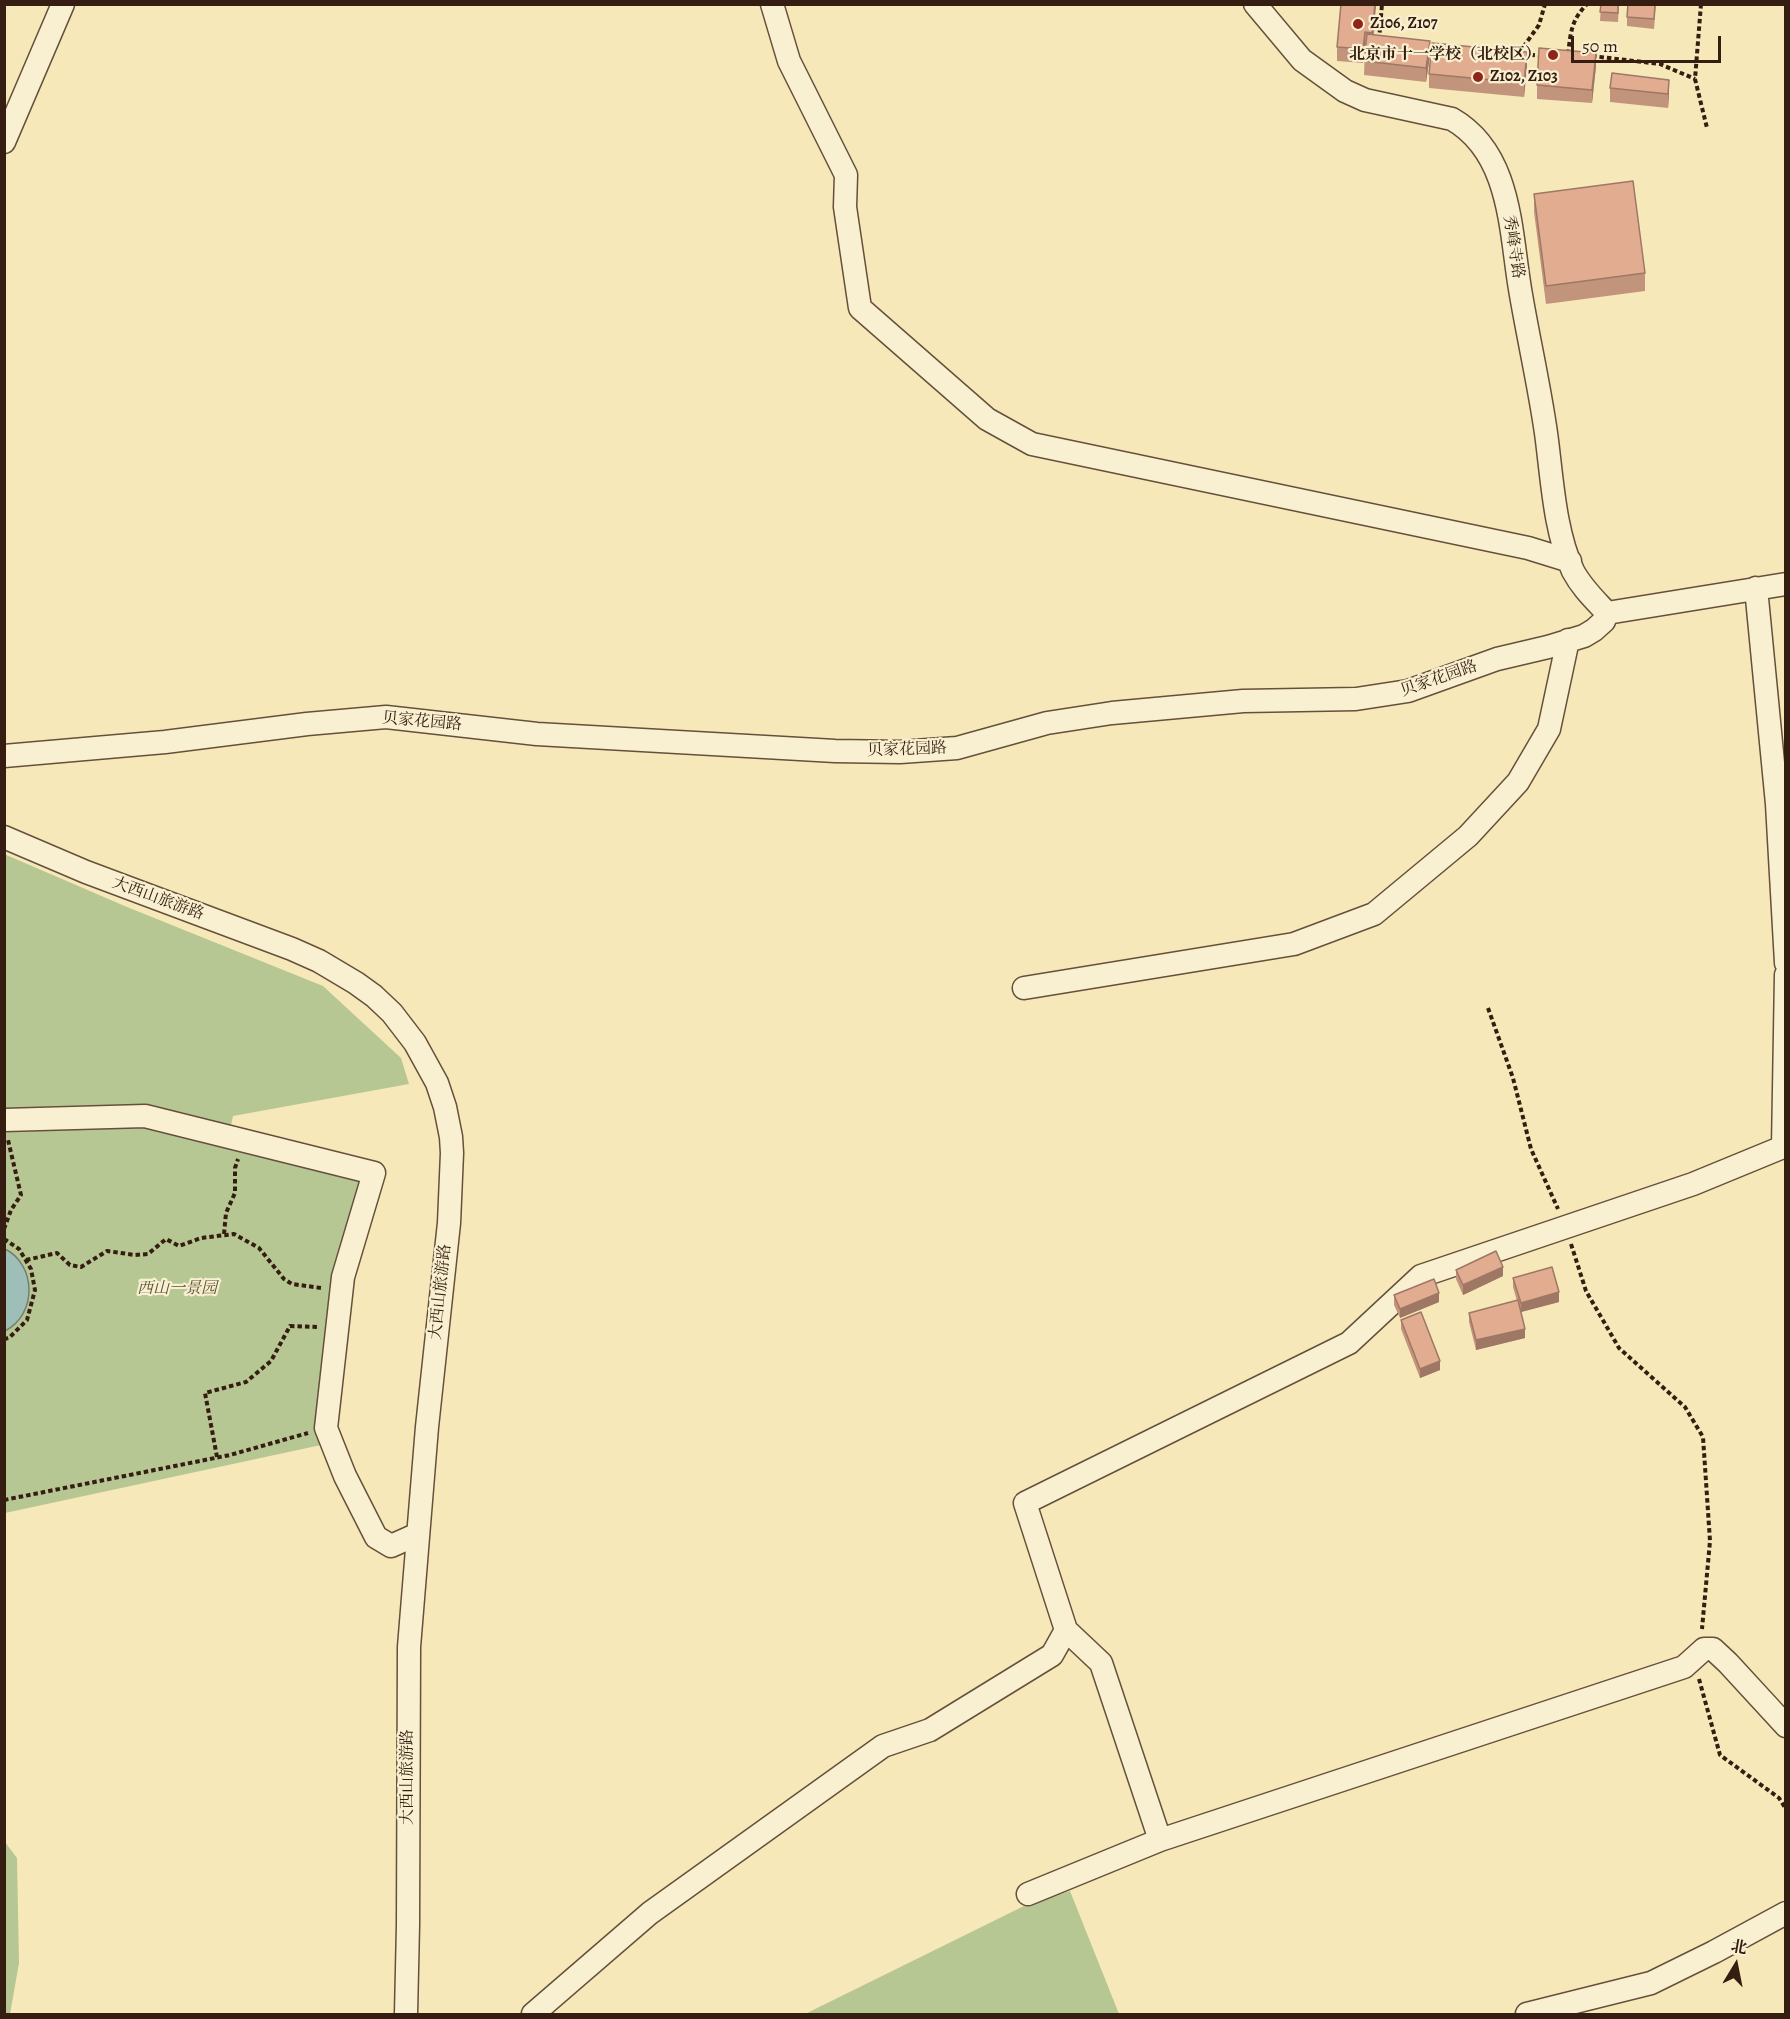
<!DOCTYPE html>
<meta charset="utf-8">
<style>
body{margin:0}
#map{position:relative;width:1790px;height:2019px;overflow:hidden;background:#f6e8b8;font-family:Alegreya,"Noto Serif SC",serif}
canvas{display:block}
.frame{position:absolute;inset:0;border:6px solid #351e11;pointer-events:none}
.north{position:absolute;left:1706px;top:1935px;width:60px;height:60px;-webkit-text-stroke:4px #f9f0d1;paint-order:stroke;rotate:10deg;font-size:16px;font-weight:700;line-height:24px;text-align:center;color:#351e11}
.north::after{content:'';display:block;margin:auto;width:21px;height:27px;background:#351e11;clip-path:polygon(50% 0,100% 100%,50% 72%,0 100%)}
.scale{position:absolute;left:1571px;top:36px;width:150px;height:27px;box-sizing:border-box;border:3px solid #351e11;border-top:0;padding-left:8px;font-size:18px;line-height:21px;white-space:nowrap;color:#351e11;-webkit-text-stroke:4px #f9f0d1;paint-order:stroke}
</style>
<div id="map">
<canvas width="1790" height="2019"></canvas>
<div class="frame"></div>
<div class="north">北</div>
<div class="scale">50 m</div>
</div>
<script>
const context = document.querySelector('canvas').getContext('2d');
context.lineJoin = 'round';
function paint(path, color) { context.fillStyle = color; context.fill(path, 'evenodd'); }
function trace(path, color, width, dash) { context.strokeStyle = color; context.lineWidth = width; context.lineCap = dash ? 'butt' : 'round'; context.setLineDash(dash || []); context.stroke(path); }
function label(font, color, halo, rows, align = 'center') {
  context.font = font + ' Alegreya,"Noto Serif SC",serif'; context.lineWidth = 4.5; context.setLineDash([]); context.textBaseline = 'middle'; context.strokeStyle = halo; context.fillStyle = color; for (const [text, x, y, turn = 0] of rows) {
    context.save(); context.translate(x, y); context.rotate((+turn || 0) * Math.PI / 180); context.textAlign = isNaN(turn) ? turn : align; if (halo) context.strokeText(text, 0, 0); context.fillText(text, 0, 0); context.restore();
  }
}
const green = new Path2D(`
 M4,854L127,907L323,986L401,1058L409,1084L233,1116L231,1125L384,1166L349,1281L335,1442L5,1513Z
 M5,1842L17,1858L19,1963L10,2014H4Z
 M1070,1891L1119,2014H805L1026,1905Z`);
const water = new Path2D(`
 M5,1249C37,1265 37,1315 5,1331Z`);
const path = new Path2D(`
 M1701,4L1695,79L1707,128
 M1379,40L1382,4
 M1519,53L1539,25L1545,4
 M1523,54L1543,56
 M1568,54C1571,31 1571,21 1587,4
 M1592,56L1660,64L1695,79
 M1488,1008L1513,1078L1531,1149L1558,1209
 M4,1229L11,1210L21,1195L8,1140
 M224,1234L226,1213L235,1193V1168L238,1159
 M4,1239L19,1249L31,1269L35,1290L27,1320L9,1338L4,1339
 M1571,1244L1586,1291L1619,1348L1685,1407L1703,1437L1710,1541L1702,1629
 M26,1260L57,1253L70,1265L81,1267L107,1251L135,1255L148,1254L166,1239L179,1246L201,1238L234,1234L259,1248L284,1279L292,1284L321,1288
 M217,1457L205,1393L246,1382L271,1361L290,1326L319,1327
 M4,1500L230,1455L308,1433
 M1699,1679L1720,1755L1779,1798L1786,1809`);
const minor = new Path2D(`
 M772,4L789,61L846,175L845,207L860,308L987,419L1032,444L1528,548L1570,561
 M1255,4L1302,60L1345,91L1365,100L1452,119C1511,153 1510,229 1520,289C1528,337 1539,384 1546,433C1552,476 1554,530 1573,571C1582,588 1595,600 1607,613
 M4,142L63,4
 M1756,588L1777,804L1786,963
 M4,756L165,742L307,724L386,717L537,734L835,751L900,752L957,748L1047,723L1112,713L1243,701L1356,699L1408,691L1497,659L1548,647L1584,636L1594,630L1604,621L1607,613L1786,584
 M4,837L86,872L292,949L319,961L356,983L374,996L392,1013L415,1043L437,1083L445,1107L451,1137L452,1153L449,1223L427,1427L409,1647L408,1925L406,2014
 M1024,988L1294,944L1374,914L1468,836L1518,782L1549,729L1568,640
 M4,1120L145,1116L374,1173L343,1277L326,1428L345,1476L376,1537L391,1546L418,1534
 M1160,1840L1684,1667L1704,1649H1713L1728,1663L1786,1726
 M1028,1894L1160,1840L1101,1663L1066,1630
 M533,2014L650,1913L883,1746L930,1730L1052,1655L1066,1630L1025,1503L1349,1343L1421,1276L1693,1184L1783,1147L1786,975
 M1527,2014L1651,1983L1714,1952L1786,1913`);
const wall = new Path2D(`
 M1376,4L1374,35L1430,55L1426,82L1364,75L1365,46L1363,63L1337,61V47Z
 M1601,4H1619L1618,22L1600,21Z
 M1656,4L1654,29L1627,26V17Z
 M1527,66L1524,97L1429,88V74Z
 M1596,66L1592,103L1537,99V85Z
 M1610,88L1669,94L1668,108L1610,102Z
 M1534,194L1645,273V291L1546,304L1534,212Z
 M1456,1270L1503,1276L1463,1295L1456,1279Z
 M1513,1278L1559,1302L1521,1312L1525,1338L1476,1350L1469,1322V1313L1517,1301L1513,1287Z
 M1394,1295L1439,1302L1400,1318L1394,1305Z
 M1401,1320L1440,1370L1420,1378L1401,1329Z`);
const shadedWall = new Path2D(`
 M1375,4H1376L1372,47V33Z
 M1365,32V46L1363,63V49Z
 M1430,41V55L1426,82V68Z
 M1527,52V66L1524,97V83Z
 M1596,53V66L1592,103V90Z
 M1669,80V94L1668,108V94Z
 M1503,1267V1276L1463,1295V1285Z
 M1559,1292V1302L1521,1312V1303Z
 M1439,1293V1302L1400,1318V1309Z
 M1525,1329V1338L1476,1350V1340Z
 M1440,1361V1370L1420,1378V1369Z`);
const building = new Path2D(`
 M1341,4H1375L1372,33L1365,32L1363,49L1337,47Z
 M1601,4H1618V13L1600,12Z
 M1628,4H1655L1654,19L1627,17Z
 M1367,34L1430,41L1426,68L1364,61Z
 M1432,43L1527,52L1524,83L1429,74Z
 M1539,48L1596,53L1592,90L1537,85Z
 M1612,73L1669,80L1668,94L1610,88Z
 M1633,181L1645,273L1546,286L1534,194Z
 M1496,1251L1503,1267L1463,1285L1456,1270Z
 M1552,1267L1559,1292L1521,1303L1513,1278Z
 M1434,1279L1439,1293L1400,1309L1394,1295Z
 M1518,1300L1525,1329L1476,1340L1469,1313Z
 M1421,1312L1440,1361L1420,1369L1401,1320Z`);
const markers = [
 [1358,24,6,"#8f2418"],
 [1553,55,6,"#8f2418"],
 [1478,77,6,"#8f2418"]
];
const poiNames = [
 ["Z106, Z107",1370,24],
 ["北京市十一学校（北校区）",1541,55,"right"],
 ["Z102, Z103",1490,77]
];
const streetNames = [
 ["秀峰寺路",1513,247,81],
 ["贝家花园路",1439,679,-19],
 ["贝家花园路",422,722,5],
 ["贝家花园路",907,750,-2],
 ["大西山旅游路",158,899,20],
 ["大西山旅游路",441,1292,-84],
 ["大西山旅游路",408,1777,-90]
];
const parkNames = [
 ["西山一景园",177,1289]
];
paint(green, '#b7c793');
paint(water, '#a0beb8');
trace(water, '#757e75', 1.5);
trace(minor, '#65503b', 25);
trace(path, '#351e11', 4, [4.5, 3]);
trace(minor, '#f9f0d1', 22);
paint(wall, '#c2947c');
paint(shadedWall, '#9e7865');
paint(building, '#e2ac90');
trace(building, '#9e7865', 1.5);
for (const [x, y, r, color] of markers) { const dot = new Path2D(); dot.arc(x, y, r, 0, 2 * Math.PI); context.fillStyle = color; context.fill(dot); trace(dot, '#f9f0d1', 2); }
label('bold 16px', '#351e11', '#f9f0d1', poiNames, 'left');
label('16px', '#351e11', '#f9f0d1', streetNames);
label('italic 16px', '#5c5138', '#f9f0d1', parkNames);
</script>
